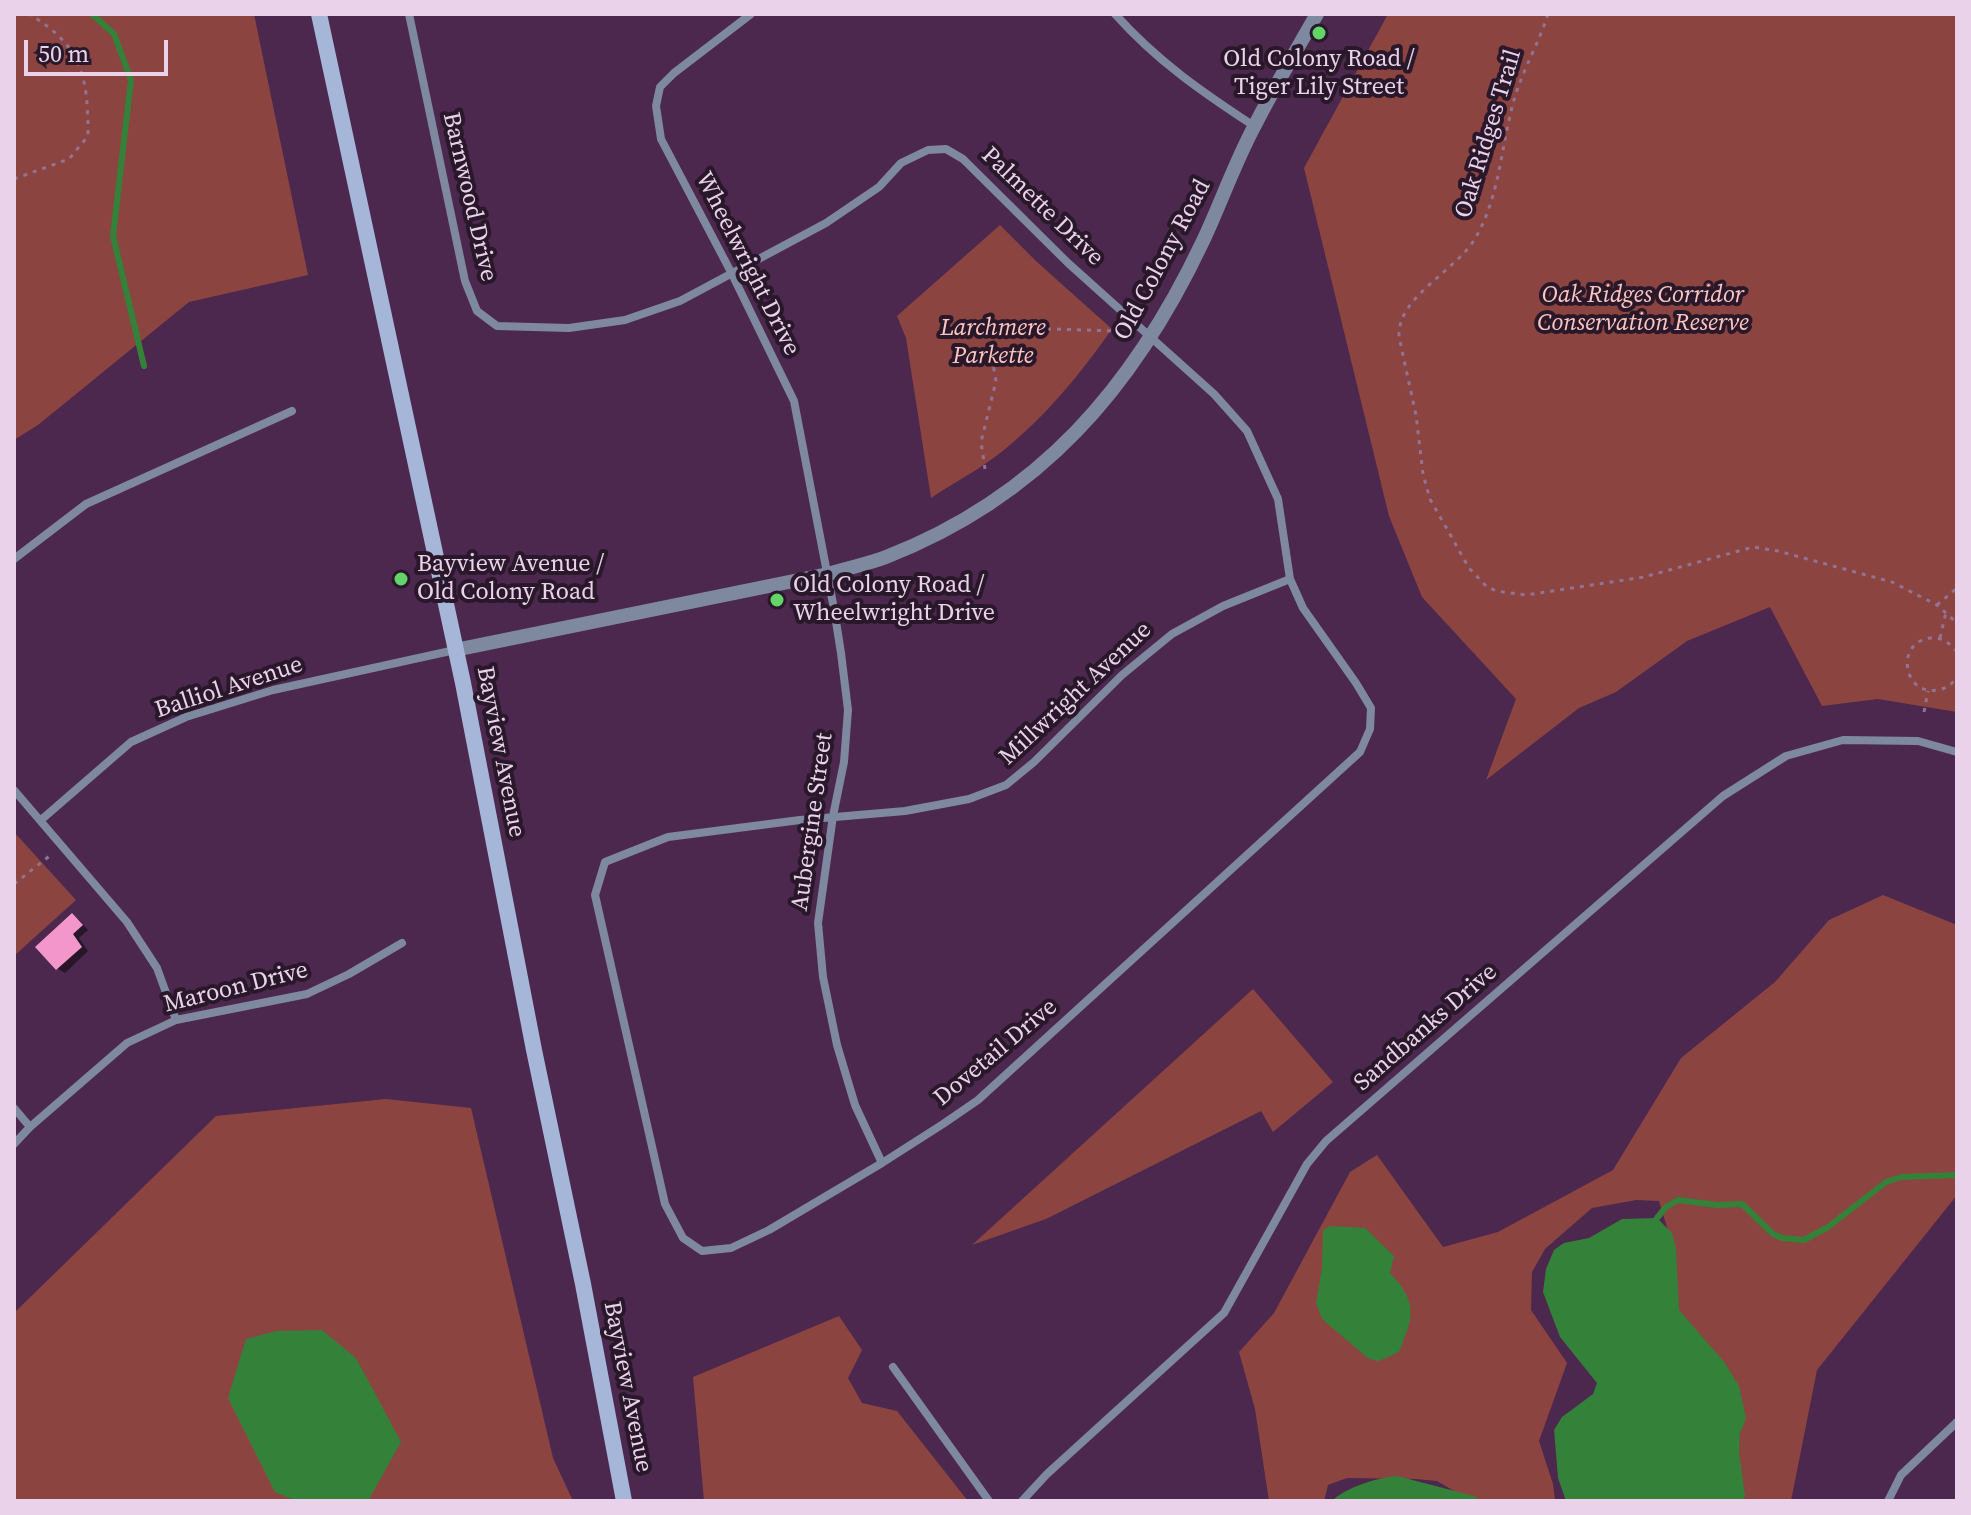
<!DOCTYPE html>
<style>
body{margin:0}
#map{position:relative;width:1971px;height:1515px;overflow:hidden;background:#4c284e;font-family:"Source Serif 4",serif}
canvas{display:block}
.frame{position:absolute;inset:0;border:16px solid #e9d2ea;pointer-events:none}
.scale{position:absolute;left:24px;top:40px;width:144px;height:36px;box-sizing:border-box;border:4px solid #e9d2ea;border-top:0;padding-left:10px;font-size:24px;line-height:28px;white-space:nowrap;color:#e9d2ea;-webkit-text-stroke:6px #29182a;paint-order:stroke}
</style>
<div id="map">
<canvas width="1971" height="1515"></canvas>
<div class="frame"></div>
<div class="scale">50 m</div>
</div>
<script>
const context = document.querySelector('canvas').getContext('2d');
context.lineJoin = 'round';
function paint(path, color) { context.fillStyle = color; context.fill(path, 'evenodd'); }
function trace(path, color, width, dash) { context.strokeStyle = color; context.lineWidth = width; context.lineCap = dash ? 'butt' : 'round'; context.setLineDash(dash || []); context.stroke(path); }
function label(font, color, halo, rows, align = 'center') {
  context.font = font + ' "Source Serif 4",serif'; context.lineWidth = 8; context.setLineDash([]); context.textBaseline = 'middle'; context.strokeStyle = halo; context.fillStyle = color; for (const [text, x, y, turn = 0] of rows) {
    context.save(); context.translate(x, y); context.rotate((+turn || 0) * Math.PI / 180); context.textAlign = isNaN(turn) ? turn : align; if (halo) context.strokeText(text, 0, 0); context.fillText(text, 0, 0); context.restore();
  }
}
const green = new Path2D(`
 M14,14H254L308,275L189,302L38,425L14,440Z
 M1388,14H1957V712L1878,699L1822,706L1770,607L1687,641L1616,692L1579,708L1486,780L1516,699L1422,597L1389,516L1304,168Z
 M1000,225L1037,262L1112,329C1081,373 1046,416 1004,450C982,468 955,482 931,498L906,338L897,316Z
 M14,832L76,900L14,956Z
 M1883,895L1957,925V1195L1817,1370L1791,1501H1741L1736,1402L1679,1330L1669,1234L1659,1201L1636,1200L1592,1208L1545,1249L1532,1272L1531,1310L1567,1363L1539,1441L1553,1484L1555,1501H1471L1437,1481L1416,1479L1347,1478L1328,1485L1324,1501H1269L1255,1409L1239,1352L1274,1313L1350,1172L1377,1155L1443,1247L1498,1232L1613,1170L1681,1058L1775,982L1829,920Z
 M1253,989L1333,1082L1273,1132L1261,1111L1046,1219L972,1245Z
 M386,1099L471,1108L553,1458L573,1501H14V1313L216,1116Z
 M839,1316L862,1350L848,1378L862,1403L897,1411L968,1501H704L693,1377Z`);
const water = new Path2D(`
 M1657,1218L1672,1233L1676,1248L1679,1310L1725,1363L1739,1386L1746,1419L1740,1433L1739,1453L1745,1495L1743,1501H1566L1558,1478L1554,1430L1562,1417L1593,1394L1597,1383L1560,1337L1543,1292L1546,1269L1554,1250L1564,1243L1589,1238L1622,1219Z
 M1330,1226L1365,1228L1394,1256L1390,1273C1419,1304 1413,1317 1399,1352L1379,1361L1369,1359L1322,1319L1316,1303L1322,1268L1323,1230Z
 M322,1330L356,1358L401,1442L368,1501H296L275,1492L228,1398L246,1339L276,1331Z
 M1397,1476L1474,1496L1481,1501H1332C1346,1487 1377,1478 1397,1476Z`);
const shadow = new Path2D(`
 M72,916L79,920L88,930L79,938L88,951L65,973L57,968Z`);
const stream = new Path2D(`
 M92,14L114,34L131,80L113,236L144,366
 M1657,1218L1666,1207L1678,1200L1717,1205L1742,1204L1773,1234L1782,1238L1804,1240L1828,1227L1886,1182L1901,1177L1957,1175`);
const building = new Path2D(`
 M72,913L83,925L73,934L82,947L56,970L35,947Z`);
const path = new Path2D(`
 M1548,14C1539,43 1522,71 1514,100C1501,146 1500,195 1476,237C1456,272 1397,296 1399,337L1416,415L1423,474L1430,499L1469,568L1486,586L1496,591L1526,595L1644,577L1753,547L1778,551L1892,582L1937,605L1957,623
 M14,179L69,159L88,136C88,78 83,46 29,14
 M1017,328L1117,331
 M985,469L981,442L996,381L992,358
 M1937,605L1957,588
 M1940,638L1946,612
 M1957,652C1950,643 1942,637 1930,638C1895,642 1903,696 1937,690C1946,689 1953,684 1957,676
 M1924,712L1928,691
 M14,884L52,854`);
const minor = new Path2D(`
 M409,14L465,281L477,311L497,326L569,328L625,320L680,301L826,223L879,187L901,163L928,150L946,149L963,159L1068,263L1214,394L1247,431L1278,499L1290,579L1303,608L1356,683L1371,708L1370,729L1360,752L978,1100L943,1124L882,1163L769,1230L731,1248L702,1251L683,1238L665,1204L595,895L605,862L668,837L800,820L905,811L969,799L1006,785L1034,762L1122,675L1172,634L1223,606L1290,579
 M751,14L674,73L660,87L656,106L661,139L732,274L794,401L834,609L841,653L848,710L844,762L833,816L818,923L823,977L837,1045L855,1105L882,1163
 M1115,14C1157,61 1202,92 1254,126
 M14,559L86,504L292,411
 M14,790L127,922L157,968L176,1020
 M41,820L131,742L186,717L273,690L455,650
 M14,1108L30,1127
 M14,1144L30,1127L127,1043L176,1020L307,994L349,974L402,943
 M893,1367L989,1501
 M1022,1501L1047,1474L1224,1313L1307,1164L1326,1141L1723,796L1786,756L1843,740L1918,741L1957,752
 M1888,1501L1901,1475L1957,1422`);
const tertiary = new Path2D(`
 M455,650L828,574C847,568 868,564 886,557C1040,497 1134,387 1203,241C1221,203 1235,162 1255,125C1274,87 1296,51 1317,14`);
const secondary = new Path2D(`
 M319,14L463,683L534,1050L583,1284L624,1501`);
const markers = [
 [1319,33,8,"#62d469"],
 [401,579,8,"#62d469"],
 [777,600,8,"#62d469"]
];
const poiNames = [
 ["Old Colony Road /",1319,60,"center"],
 ["Tiger Lily Street",1319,88,"center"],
 ["Bayview Avenue /",417,565],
 ["Old Colony Road",417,593],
 ["Old Colony Road /",793,586],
 ["Wheelwright Drive",793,614]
];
const streetNames = [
 ["Oak Ridges Trail",1489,134,-73],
 ["Barnwood Drive",469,197,77],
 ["Palmette Drive",1042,207,44],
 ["Old Colony Road",1163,260,-62],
 ["Wheelwright Drive",747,264,63],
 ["Balliol Avenue",229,688,-18],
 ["Millwright Avenue",1076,694,-43],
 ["Bayview Avenue",500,752,79],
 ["Aubergine Street",813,822,-82],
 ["Maroon Drive",236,988,-14],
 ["Sandbanks Drive",1426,1028,-41],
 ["Dovetail Drive",996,1053,-40],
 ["Bayview Avenue",627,1387,79]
];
const parkNames = [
 ["Oak Ridges Corridor",1643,296],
 ["Conservation Reserve",1643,324],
 ["Larchmere",993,329],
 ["Parkette",993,357]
];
paint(green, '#8c4440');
paint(water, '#348139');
paint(shadow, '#0007');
trace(stream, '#348139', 6);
paint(building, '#f396cc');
trace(path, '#927393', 3, [4, 6]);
trace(minor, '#7e899f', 8);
trace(tertiary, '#7e899f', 14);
trace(secondary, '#a5b6d9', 16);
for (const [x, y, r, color] of markers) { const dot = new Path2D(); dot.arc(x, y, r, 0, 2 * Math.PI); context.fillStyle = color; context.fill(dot); trace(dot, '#29182a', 3); }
label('24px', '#e9d2ea', '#29182a', poiNames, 'left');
label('24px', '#e9d2ea', '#29182a', streetNames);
label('italic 24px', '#fec6c1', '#29182a', parkNames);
</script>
